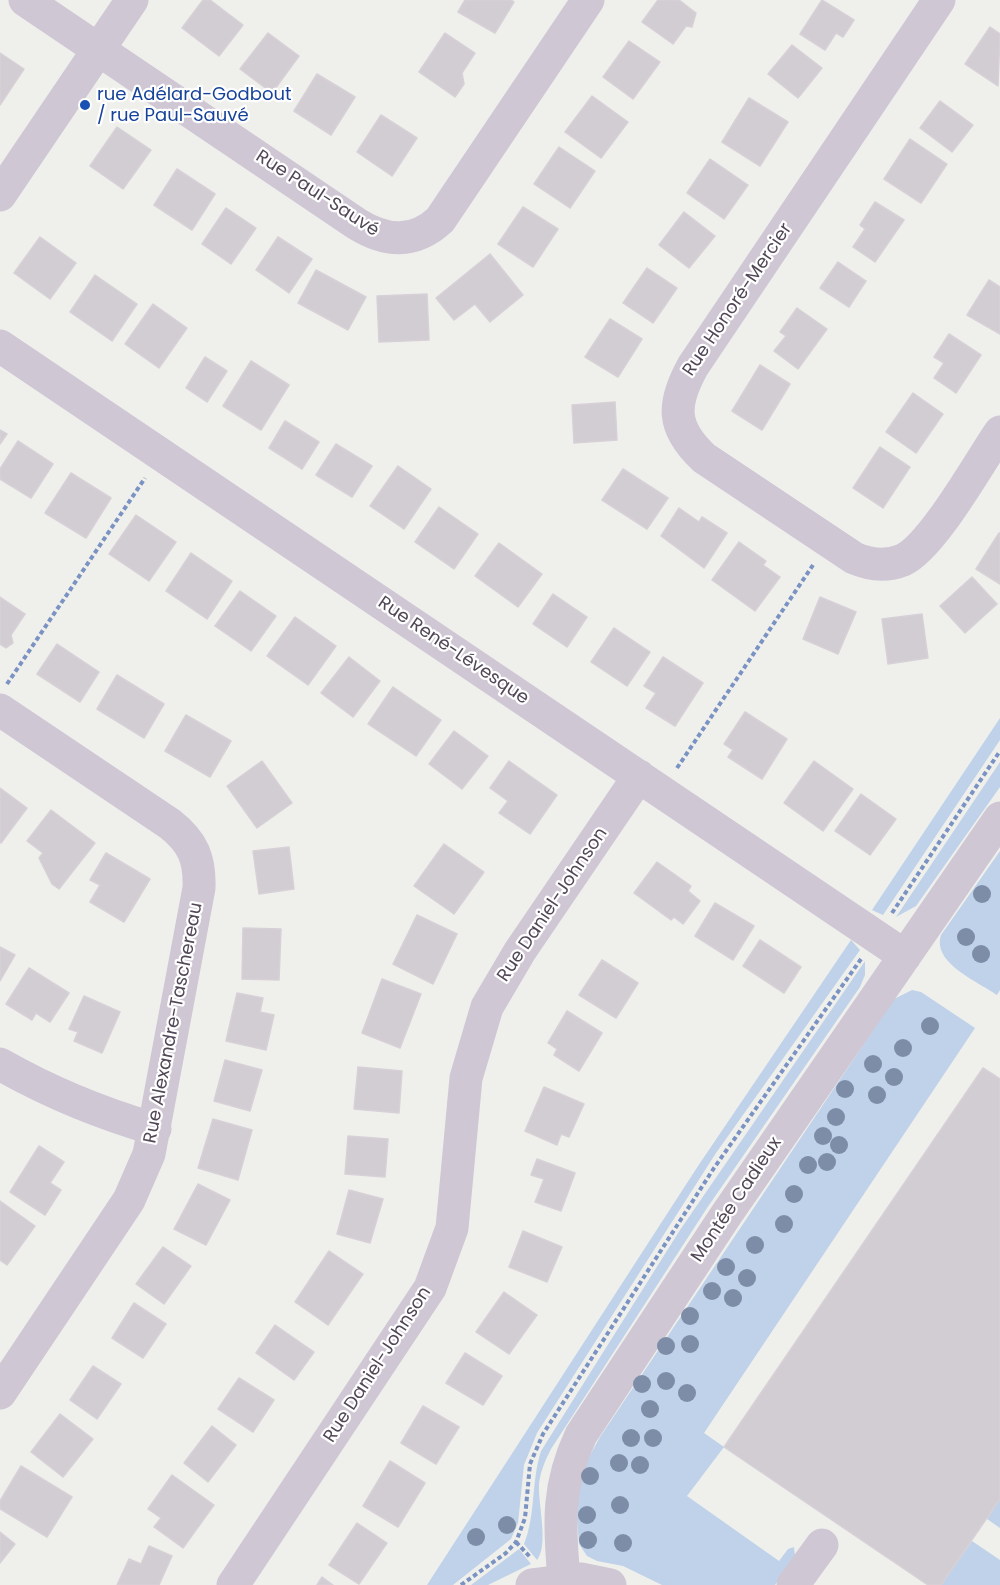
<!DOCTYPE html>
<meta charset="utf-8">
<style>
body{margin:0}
canvas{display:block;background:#efefec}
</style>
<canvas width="1000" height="1585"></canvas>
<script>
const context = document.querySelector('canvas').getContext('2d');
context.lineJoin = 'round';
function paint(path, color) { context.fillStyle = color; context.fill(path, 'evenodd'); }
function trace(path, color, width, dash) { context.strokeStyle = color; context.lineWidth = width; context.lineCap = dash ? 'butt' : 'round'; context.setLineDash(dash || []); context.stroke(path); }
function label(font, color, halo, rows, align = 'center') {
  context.font = font + ' Poppins,sans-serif'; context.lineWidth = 4.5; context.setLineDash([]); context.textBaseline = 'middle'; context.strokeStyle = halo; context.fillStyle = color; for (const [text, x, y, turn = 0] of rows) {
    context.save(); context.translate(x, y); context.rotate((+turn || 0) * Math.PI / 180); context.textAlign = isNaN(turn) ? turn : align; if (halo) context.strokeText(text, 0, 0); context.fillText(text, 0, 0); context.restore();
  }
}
const green = new Path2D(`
 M1000,718V740L883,915L872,910Z
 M1000,762V787L916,906L896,917Z
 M1000,851V990L997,995C977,981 932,963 941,935Z
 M851,940L860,950L716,1153L537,1433L524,1465L518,1523L511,1539L453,1585H427L698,1166Z
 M865,961V975L860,987L707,1208L551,1449C545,1461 540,1472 539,1485C538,1505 549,1545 537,1560L524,1544C536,1515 531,1482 541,1451L680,1230Z
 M912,990L921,992L975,1028L704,1433L724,1447L687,1496L779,1561L788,1549L794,1547L795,1556L775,1585H662L623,1566L597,1561L587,1556L579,1544L575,1493L582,1470L600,1437L894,999Z
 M1000,1499V1528L987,1519Z
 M972,1541L1000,1560V1585H941Z
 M519,1549L531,1564L488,1585H471Z`);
const building = new Path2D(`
 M203,0H210L243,25L219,56L182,28Z
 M465,0H511L514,2L495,33L458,12Z
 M658,0H679L696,13L692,27L686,26L673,44L642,22Z
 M822,0L854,20L843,37L836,33L825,50L800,34Z
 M990,27L1000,34L998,86L965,64Z
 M268,33L299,56L272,93L240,69Z
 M445,33L475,53L462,73L464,84L455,97L419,72Z
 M629,41L660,62L633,99L603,77Z
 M792,45L822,68L798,98L768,74Z
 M0,53L24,69L0,105Z
 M317,74L355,97L331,135L294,111Z
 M592,96L628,122L601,158L565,132Z
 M749,98L788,122L760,166L722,142Z
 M940,101L973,125L952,152L920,128Z
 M381,115L417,138L392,176L357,152Z
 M117,127L151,150L123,189L90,166Z
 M910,139L947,164L921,203L884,179Z
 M559,147L595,171L570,208L534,184Z
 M710,159L748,185L724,219L687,193Z
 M177,169L215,194L192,230L154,205Z
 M875,202L904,220L875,262L853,247L865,229L860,225Z
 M523,207L558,229L533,267L498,244Z
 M226,208L256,228L231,264L202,244Z
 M684,212L715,236L689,268L659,245Z
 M40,237L76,263L50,299L14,273Z
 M278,237L312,259L289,293L256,270Z
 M490,254L523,295L490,322L475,304L454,320L436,298Z
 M838,262L866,281L849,307L820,288Z
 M647,268L677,288L653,323L623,303Z
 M316,270L366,297L348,330L298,303Z
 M95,275L137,304L112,341L70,312Z
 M989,280L1000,287V334L967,315Z
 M427,294L429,340L379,342L377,296Z
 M153,304L187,328L159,368L125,344Z
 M797,308L827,329L798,369L774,351L786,336L780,332Z
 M610,319L642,339L618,377L585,357Z
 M949,334L981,355L956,393L934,378L944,363L934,357Z
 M205,357L227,371L207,402L186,388Z
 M251,361L289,385L261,430L223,406Z
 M760,365L790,384L762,430L732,411Z
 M913,393L943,414L916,453L886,432Z
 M615,402L617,440L574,443L572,405Z
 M285,421L319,442L302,469L269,448Z
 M0,430L7,434L0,444Z
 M18,441L53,464L31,498L0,479V469Z
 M336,444L372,466L352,497L316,475Z
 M880,447L910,467L883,508L853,488Z
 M398,466L431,489L404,529L370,506Z
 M623,469L668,498L647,529L602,500Z
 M71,473L111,498L86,538L45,513Z
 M439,507L478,534L454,569L415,542Z
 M679,508L699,522L702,517L727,533L704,568L661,536Z
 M136,515L176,542L149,581L109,554Z
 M999,533H1000V584L976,569Z
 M739,542L766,561L763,565L780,577L755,611L712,580Z
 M499,543L542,574L518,607L475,576Z
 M191,553L232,581L207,619L166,591Z
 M972,577L997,604L965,633L940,606Z
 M240,591L276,616L251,651L215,626Z
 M553,594L587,617L567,647L533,624Z
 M0,597L25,614L11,635L13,643L6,648L0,644Z
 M820,597L856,612L838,654L803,639Z
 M922,614L928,658L888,664L882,619Z
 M295,617L336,646L308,685L267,656Z
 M614,628L650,652L627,686L591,662Z
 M57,644L99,672L80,702L37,674Z
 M349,657L380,681L353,717L321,693Z
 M663,657L703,683L675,726L646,708L656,693L644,686Z
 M117,675L164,704L144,738L97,709Z
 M393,687L441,720L416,756L368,724Z
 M745,712L787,739L762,779L728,757L733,750L724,744Z
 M186,715L231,741L210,777L165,751Z
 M454,731L488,756L462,789L429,764Z
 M262,761L292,803L257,828L227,786Z
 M509,761L557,795L530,834L499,813L508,801L490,788Z
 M814,761L853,789L823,831L784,803Z
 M0,788L27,808L1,843H0Z
 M861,794L896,819L870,855L835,831Z
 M51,810L95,843L59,889L52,884L39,858L43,853L27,841Z
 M444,844L484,872L454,914L414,886Z
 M289,847L294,889L259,894L253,851Z
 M106,853L150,879L124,922L90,902L100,885L90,880Z
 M657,862L691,886L688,891L700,901L683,924L674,917L671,920L634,893Z
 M715,903L754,926L733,960L695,936Z
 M417,915L457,934L433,984L393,964Z
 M243,928L281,929L279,980L242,979Z
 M760,940L801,967L784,993L743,966Z
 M0,947L15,955L0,981Z
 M602,960L638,983L616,1018L579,995Z
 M29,968L69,993L50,1022L36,1013L32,1020L6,1004Z
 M382,979L421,994L400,1048L362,1033Z
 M237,993L263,998L260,1012L274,1015L266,1050L226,1041Z
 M84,996L120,1012L102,1053L74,1041L78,1032L69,1029Z
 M567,1011L602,1033L579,1071L554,1055L557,1049L548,1043Z
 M225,1060L262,1070L250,1111L214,1101Z
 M358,1067L402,1071L399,1113L354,1109Z
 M983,1068L1000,1079V1499L941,1585H928L724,1447Z
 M544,1087L584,1104L569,1137L561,1134L557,1145L525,1131Z
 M213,1119L252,1130L238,1180L198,1168Z
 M348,1136L388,1139L385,1177L345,1174Z
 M39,1146L64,1162L50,1183L61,1190L45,1215L10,1192Z
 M537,1159L575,1173L561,1211L535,1202L544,1179L531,1175Z
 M198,1184L230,1200L206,1245L174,1229Z
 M349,1190L383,1199L370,1243L337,1234Z
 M0,1201L35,1226L7,1265L0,1260Z
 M523,1231L562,1247L547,1282L509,1267Z
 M163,1247L191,1266L164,1304L136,1284Z
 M329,1251L363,1274L328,1325L295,1302Z
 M504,1292L537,1315L509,1354L476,1332Z
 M134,1303L166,1324L143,1358L112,1338Z
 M275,1325L314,1352L294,1380L256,1353Z
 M465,1353L502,1376L483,1405L446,1383Z
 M93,1366L121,1384L97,1419L70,1400Z
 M239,1378L274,1400L253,1432L218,1409Z
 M423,1406L459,1427L436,1464L401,1443Z
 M60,1414L93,1439L63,1477L31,1452Z
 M212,1426L236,1445L208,1482L184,1463Z
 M390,1461L425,1483L398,1527L363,1506Z
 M21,1466L72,1497L47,1537L0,1509V1501Z
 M172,1475L214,1505L183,1548L154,1527L161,1518L148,1509Z
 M357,1523L387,1543L359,1584L329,1565Z
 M0,1532L15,1544L0,1563Z
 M149,1546L172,1556L159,1585H117L129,1559L141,1564Z
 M322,1577L333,1585H317Z`);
const path = new Path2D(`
 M7,684L145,478
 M677,768L813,565
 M892,913L1000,751
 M516,1542L530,1557
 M461,1585L506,1553L516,1542L525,1518L530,1464L543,1434L714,1168L861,959`);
const minor = new Path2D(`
 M25,0L357,224C386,242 414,244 440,220L588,0
 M939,0L693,366C672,404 671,427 704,458L854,558C870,565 886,567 903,560C933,546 980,461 1000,432
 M0,195L132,0
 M0,346L905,956
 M0,710L170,824C193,842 200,859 199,888L149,1154L129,1200L0,1393
 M0,1064C49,1092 100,1113 155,1129
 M564,1579C559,1524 557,1486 581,1435L726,1215L1000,818
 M233,1585L430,1288L452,1228L466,1078L487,1007L520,951L639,776
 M532,1585L581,1579L610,1585
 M793,1585L822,1545`);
const trees = [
 [982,894],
 [966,937],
 [981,954],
 [930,1026],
 [903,1048],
 [873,1064],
 [894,1077],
 [845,1089],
 [877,1095],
 [836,1117],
 [823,1136],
 [839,1145],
 [827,1162],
 [808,1165],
 [794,1194],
 [784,1224],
 [755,1245],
 [726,1267],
 [747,1278],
 [712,1291],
 [733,1298],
 [690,1316],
 [690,1344],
 [666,1346],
 [666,1381],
 [642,1384],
 [687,1393],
 [650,1409],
 [631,1438],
 [653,1438],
 [619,1463],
 [640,1465],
 [590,1476],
 [620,1505],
 [587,1515],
 [507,1525],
 [476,1537],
 [588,1540],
 [623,1543]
];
const markers = [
 [85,105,6,"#1a4fb4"]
];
const transitNames = [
 ["rue Adélard-Godbout",97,95],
 ["/ rue Paul-Sauvé",97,116]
];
const streetNames = [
 ["Rue Paul-Sauvé",317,194,33],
 ["Rue Honoré-Mercier",738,300,-56],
 ["Rue René-Lévesque",453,651,34],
 ["Rue Daniel-Johnson",553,905,-56],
 ["Rue Alexandre-Taschereau",174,1023,-79],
 ["Montée Cadieux",737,1200,-56],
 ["Rue Daniel-Johnson",378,1365,-57]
];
paint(green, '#bfd2e9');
paint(building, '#d2cdd3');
trace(building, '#d7d1d7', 1.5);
trace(path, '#7b93c3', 4, [4.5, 3]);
trace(minor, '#d0c7d5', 33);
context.fillStyle = '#7d8da8';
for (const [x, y] of trees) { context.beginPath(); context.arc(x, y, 9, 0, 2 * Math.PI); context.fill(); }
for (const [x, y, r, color] of markers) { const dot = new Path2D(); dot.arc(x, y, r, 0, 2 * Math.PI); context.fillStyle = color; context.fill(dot); trace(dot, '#fff', 2); }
label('18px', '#164399', '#fff', transitNames, 'left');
label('18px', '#514757', '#fff', streetNames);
</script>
